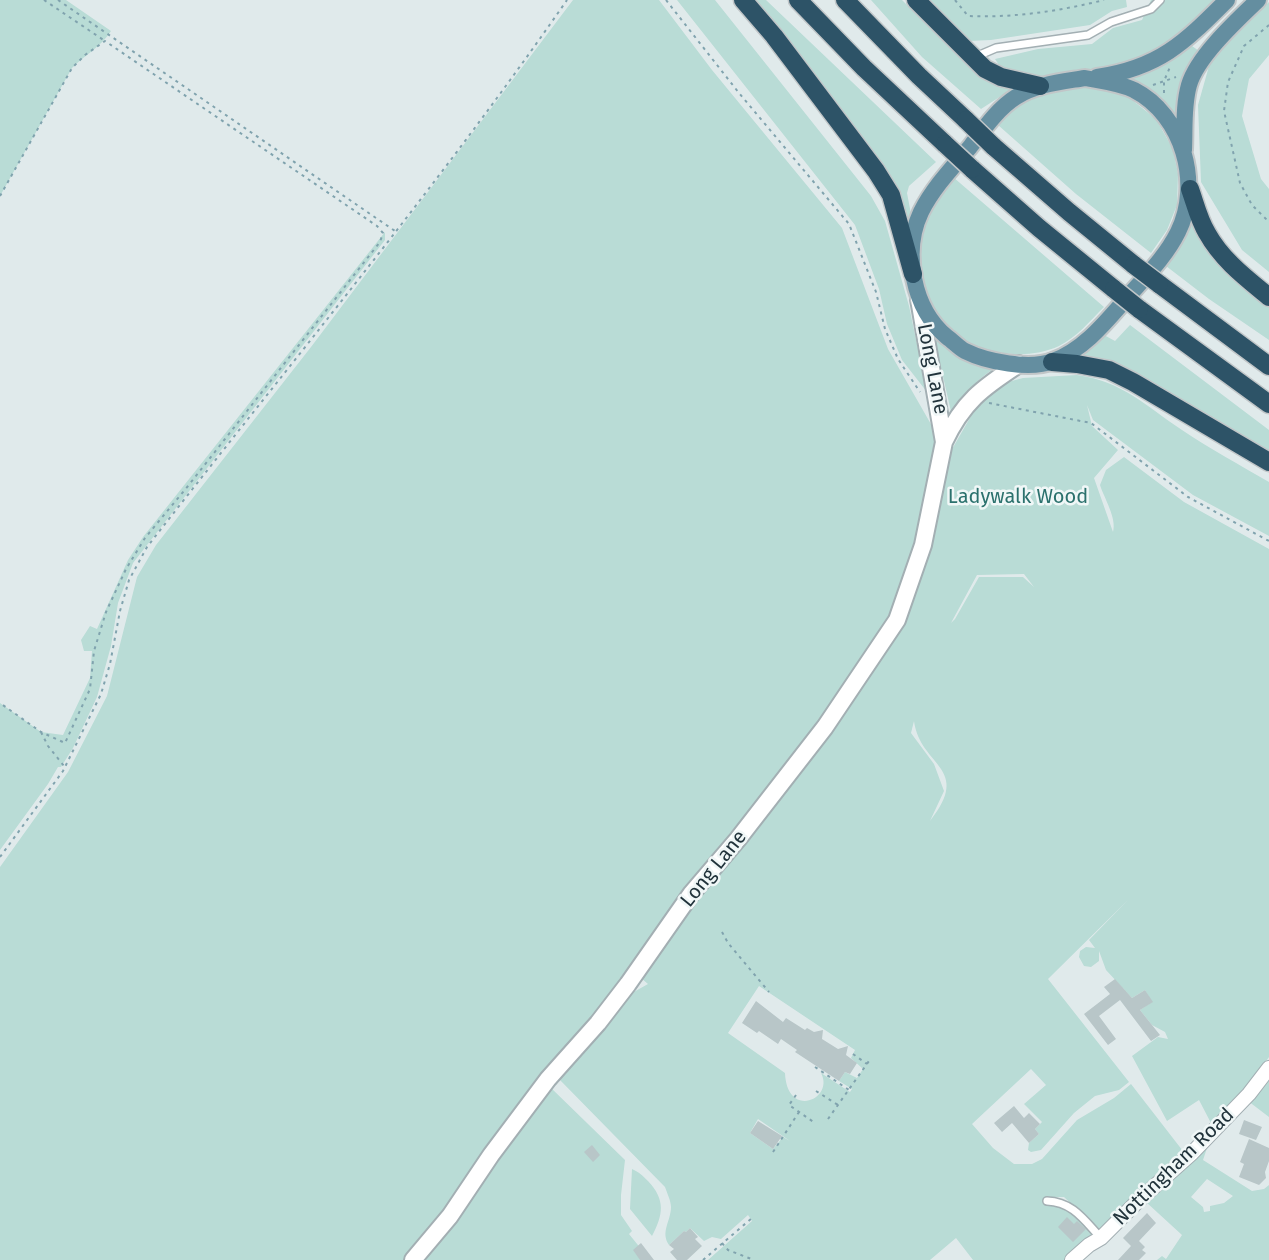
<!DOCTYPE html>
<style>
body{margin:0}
canvas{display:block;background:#e0eaeb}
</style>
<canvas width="1269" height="1260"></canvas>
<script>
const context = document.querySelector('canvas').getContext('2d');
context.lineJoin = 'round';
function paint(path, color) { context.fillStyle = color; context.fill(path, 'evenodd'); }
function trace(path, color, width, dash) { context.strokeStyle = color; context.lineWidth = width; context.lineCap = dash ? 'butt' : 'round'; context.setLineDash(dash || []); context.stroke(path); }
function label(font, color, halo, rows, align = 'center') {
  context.font = font + ' "Fira Sans",sans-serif'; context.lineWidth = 5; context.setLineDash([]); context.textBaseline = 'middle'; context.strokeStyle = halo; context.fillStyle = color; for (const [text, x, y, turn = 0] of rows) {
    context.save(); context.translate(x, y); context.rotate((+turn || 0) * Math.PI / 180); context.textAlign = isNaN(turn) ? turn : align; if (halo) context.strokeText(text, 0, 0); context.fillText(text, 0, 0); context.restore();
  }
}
const green = new Path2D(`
 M0,0H66L111,31C102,46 85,55 72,68L0,196Z
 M573,0H659L712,70L842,228L888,349L936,433L935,468L918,543L901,592L876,639L822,720L447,1214L404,1260H0V867L68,772L107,696L137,577L156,545L311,347Z
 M677,0H715L871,196L885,221L909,306L927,392L902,360L887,324L879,289L855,225Z
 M749,0H766L936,162L909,186L907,193L911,214L907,222Z
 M871,0H902L972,70L989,81L1015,87L981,109L922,57Z
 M928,0H1126L1127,7L1112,11L1090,25L991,40L968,41Z
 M1151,0H1215L1158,52L1114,69L1037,78L1003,71L995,59L1038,49L1092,44L1113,28L1142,20Z
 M1269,2V55L1249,79L1242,116L1261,179L1269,189V272L1242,250L1201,182L1198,105L1211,59Z
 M1192,46L1199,51L1181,122C1165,102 1148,89 1126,76L1176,56Z
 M1093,84L1126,95L1156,119L1173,149L1178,174L1177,205L1167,230L1151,253L1076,194L998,125L1024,99L1060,86Z
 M953,177L1104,307C1090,321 1077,337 1059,346C1022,363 966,353 941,320C927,302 919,273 919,251C919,224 937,197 953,177Z
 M1193,217L1269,302V340L1209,299L1166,266L1184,241Z
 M385,232V240L133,563L118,603L111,646L97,697L73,748L61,767H58L48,784L0,850V703L41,732L63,735L90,678L92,651H84L81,640L90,626L97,629L128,560L143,537Z
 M1130,325L1269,430V455L1146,379L1121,365L1081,354L1104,335L1115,341Z
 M934,337C952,353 969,362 992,370C972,384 964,394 952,416Z
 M1077,375C1124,382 1144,405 1182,430C1210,449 1240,465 1269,482V536L1193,495L1093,420L1087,405L1092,426L1118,450L1094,478L1113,532C1117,518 1104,498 1100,485L1106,470L1124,457L1184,502L1269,549V1057L1240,1096L1212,1125L1199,1100L1167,1121L1132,1056L1158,1037L1168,1039L1165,1032L1152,1025L1140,1010L1152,1002L1145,990L1132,998L1106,970L1099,951V961L1091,967L1084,966L1079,957L1080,951L1086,947L1095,948L1089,940L1128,900L1048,979L1129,1082L1119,1090L1095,1096L1074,1113L1041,1150L1031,1152L1028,1150L1029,1143L1039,1134L1035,1129L1042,1122L1024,1104L1046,1085L1031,1069L972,1124L993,1148L1014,1164H1032L1042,1159L1077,1120L1114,1098L1131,1084L1186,1155L1102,1233L1064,1197H1045L1046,1205L1067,1208L1094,1235L1068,1260H973L956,1238L930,1260H708L752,1221L748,1215L721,1239L712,1237L704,1241L690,1228L686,1232L684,1231L669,1245C660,1232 671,1221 671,1207C671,1201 667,1193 665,1187L558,1078L603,1029L632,993L648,984L641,978L644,967L901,623L947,458L979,402L1004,383L1023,378ZM1024,574L1034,587L1023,577H979L955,619L951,623L977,575ZM914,721C920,767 973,767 930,821L944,791L934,764L911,733ZM759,986L855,1050L851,1058L863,1069L857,1078L845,1072L839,1081L852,1089L850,1092L821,1073C835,1099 787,1120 785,1073L728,1033ZM758,1119L790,1141L783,1137L773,1149L750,1133Z
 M1269,1076V1117L1248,1101Z
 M549,1086L625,1160L621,1195V1215L632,1231L629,1234L650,1260H416Z
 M1208,1145L1203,1160L1252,1191L1264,1189L1269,1185V1260H1157L1162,1256L1166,1259L1182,1235L1146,1202ZM1207,1179L1233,1196L1224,1203L1210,1206V1211L1204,1212L1203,1207L1191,1197Z
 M632,1169C639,1172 643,1176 648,1181C666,1200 663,1215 652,1236L630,1209Z`);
const building = new Path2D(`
 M1115,979L1132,998L1145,990L1153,1002L1140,1010L1160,1035L1151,1041L1120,1000L1099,1016L1116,1039L1108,1045L1084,1014L1110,994L1104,987Z
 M756,1001L783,1022L786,1018L805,1030L807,1028L814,1032L823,1030L822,1039L838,1049L848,1046L846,1055L857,1063L850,1074L845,1072L839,1081L795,1052L797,1050L781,1039L778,1044L759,1031L757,1033L742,1023Z
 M1014,1106L1024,1118L1029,1113L1040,1124L1035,1129L1039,1134L1029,1143L1012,1123L1002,1132L994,1123Z
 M1244,1120L1262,1127L1256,1140L1239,1134Z
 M758,1121L782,1136L773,1149L750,1133Z
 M1249,1139L1269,1148V1161L1265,1172L1266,1178L1259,1185L1239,1177L1244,1164L1240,1162Z
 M592,1145L600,1155L593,1162L584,1152Z
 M1147,1213L1156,1223L1139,1241L1145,1247L1142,1250L1146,1253L1139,1260H1118L1131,1246L1123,1238Z
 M1067,1217L1074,1224L1077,1221L1086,1229L1073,1242L1058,1227Z
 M690,1228L698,1237L695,1239L702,1246L687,1260H677L670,1252L674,1249L669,1245L684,1231L686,1232Z
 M641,1243L654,1260H640L633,1250Z`);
const path = new Path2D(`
 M44,0L105,41
 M58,0L395,231
 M666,0L739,93L849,224L876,292L885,329L898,359L920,392
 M955,0L968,16C1014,18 1060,11 1104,0
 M1269,25L1244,46L1228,82L1224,111L1240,183L1252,205L1269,222
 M1153,85L1176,77
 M1164,93V81L1170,67
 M0,196L72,68L85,55L105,41L377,226L383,233L380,242L188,486L145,538L126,569L106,612L94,651L90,689L65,743L41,732L0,703
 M989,403L1091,423L1188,497L1269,541
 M41,732L48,746L64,766
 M0,857L63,771L101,694L110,664L120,611L129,580L147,547C288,366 436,189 567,0
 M722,932L728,943L769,992
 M853,1054L867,1064
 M815,1067L849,1090
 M816,1091L838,1105
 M796,1095L789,1105L815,1123
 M828,1119L869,1061
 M773,1152L799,1112
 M722,1243L728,1250L754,1260
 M703,1260L752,1218`);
const service = new Path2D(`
 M975,57L996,48L1088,35L1111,22L1151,9L1160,0
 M1047,1201C1073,1202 1084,1220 1101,1238`);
const minor = new Path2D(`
 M1072,1260L1089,1245L1101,1238L1138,1201L1192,1153L1249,1094L1269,1068`);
const tertiary = new Path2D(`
 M919,299L944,442
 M413,1260L450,1216L491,1155L548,1079L598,1023L628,984L691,894L738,839L825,727L897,620L923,545L944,442C963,402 982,388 1019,364`);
const primary = new Path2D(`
 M1097,77C1159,68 1184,43 1227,0
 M1085,78C1101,81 1119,83 1134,90C1183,115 1202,184 1178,232C1165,258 1144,278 1125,300C1105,323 1083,350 1053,361C1030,370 987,362 965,351C959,348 953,341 947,337C913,309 902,252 921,212C933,188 952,168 970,147C983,130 997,109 1016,97C1037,84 1061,82 1085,78Z
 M1184,150C1185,129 1183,106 1189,85C1197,57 1236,21 1258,0`);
const motorway = new Path2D(`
 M743,0L774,36L876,171L891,195L913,274
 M798,0L864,68L945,144
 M845,0L919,76L966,120
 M916,0L985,69L1001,77L1040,86
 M993,146L1069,212L1134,265
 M972,169L1039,228L1114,289
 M1190,189C1195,203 1199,220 1207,233C1222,260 1246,278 1269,297
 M1159,284L1269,366
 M1139,309L1269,404
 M1052,362L1077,364L1109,370L1133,382L1269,462`);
const motorwayBridge = new Path2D(`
 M966,120L993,146
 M945,144L972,169
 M1134,265L1159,284
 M1114,289L1139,309`);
const streetNames = [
 ["Long Lane",932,369,79],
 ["Long Lane",714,869,-51],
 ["Nottingham Road",1174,1167,-44]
];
const parkNames = [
 ["Ladywalk Wood",1018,497]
];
paint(green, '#b9dcd6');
paint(building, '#b8c6c8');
trace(service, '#a3afb3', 10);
trace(minor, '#a3afb3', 16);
trace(tertiary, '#a3afb3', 20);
trace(primary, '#c1c6c8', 20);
trace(motorway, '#c1c6c8', 21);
trace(path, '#80a3ae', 2, [3, 4.5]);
trace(service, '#fff', 7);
trace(minor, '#fff', 14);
trace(tertiary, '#fff', 16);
trace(primary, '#648ea0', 16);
trace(motorway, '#2d5367', 18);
trace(motorwayBridge, '#c1c6c8', 21, []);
trace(motorwayBridge, '#2d5367', 18);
label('20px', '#21333b', '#f0f7f7', streetNames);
label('20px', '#2b716d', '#f0f7f7', parkNames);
</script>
